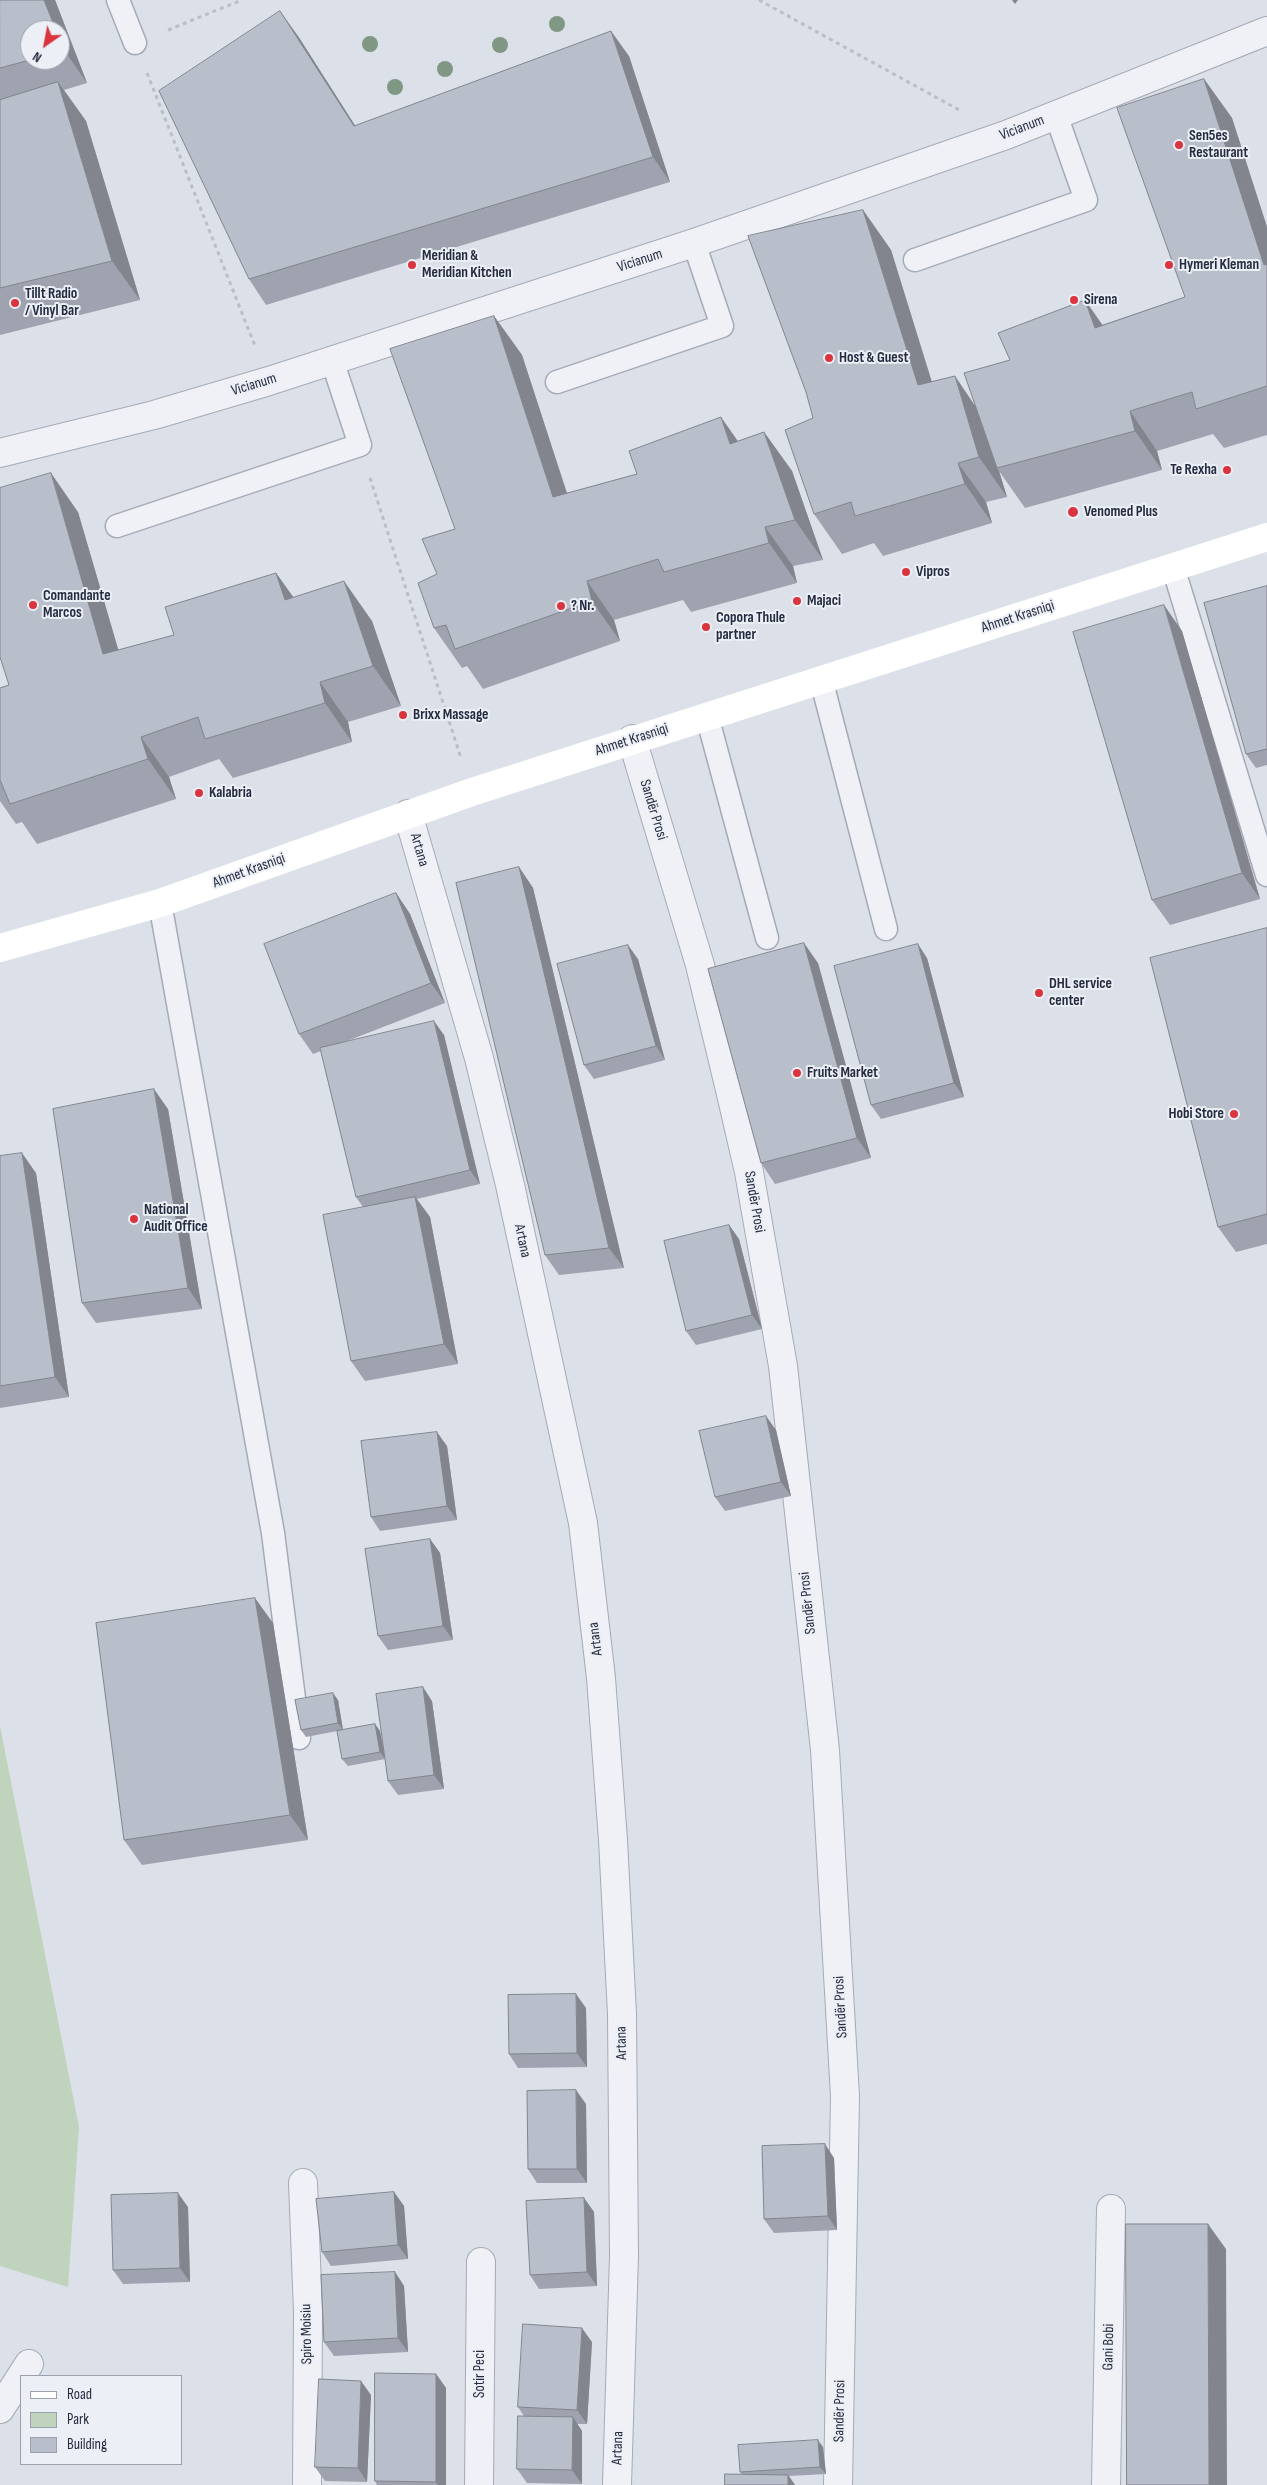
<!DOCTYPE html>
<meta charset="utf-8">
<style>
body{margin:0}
#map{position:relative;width:1267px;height:2485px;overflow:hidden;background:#dce0e8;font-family:"Sofia Sans Condensed",sans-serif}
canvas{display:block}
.legend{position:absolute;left:20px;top:2375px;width:162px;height:90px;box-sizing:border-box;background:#eceff5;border:1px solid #9ca1ad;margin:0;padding:6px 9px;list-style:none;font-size:15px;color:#252c40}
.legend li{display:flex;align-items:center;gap:10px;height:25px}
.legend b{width:25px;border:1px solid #9ca1ad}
.north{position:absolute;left:20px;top:20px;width:50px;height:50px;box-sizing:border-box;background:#eceff5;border:1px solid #9ca1ad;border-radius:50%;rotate:213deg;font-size:14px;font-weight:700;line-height:20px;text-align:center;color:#252c40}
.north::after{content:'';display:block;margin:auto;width:18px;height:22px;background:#da343e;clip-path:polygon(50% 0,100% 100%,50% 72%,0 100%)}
</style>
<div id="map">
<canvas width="1267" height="2485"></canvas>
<ul class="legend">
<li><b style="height:6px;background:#fff"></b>Road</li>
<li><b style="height:14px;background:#c0d3bd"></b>Park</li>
<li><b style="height:14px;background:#b9becb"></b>Building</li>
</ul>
<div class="north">N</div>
</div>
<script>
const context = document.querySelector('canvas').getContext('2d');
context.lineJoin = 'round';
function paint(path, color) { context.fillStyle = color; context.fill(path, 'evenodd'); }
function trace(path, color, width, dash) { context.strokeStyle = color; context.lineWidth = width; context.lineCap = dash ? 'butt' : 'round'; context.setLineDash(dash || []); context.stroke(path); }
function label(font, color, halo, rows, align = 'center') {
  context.font = font + ' "Sofia Sans Condensed",sans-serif'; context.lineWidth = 4; context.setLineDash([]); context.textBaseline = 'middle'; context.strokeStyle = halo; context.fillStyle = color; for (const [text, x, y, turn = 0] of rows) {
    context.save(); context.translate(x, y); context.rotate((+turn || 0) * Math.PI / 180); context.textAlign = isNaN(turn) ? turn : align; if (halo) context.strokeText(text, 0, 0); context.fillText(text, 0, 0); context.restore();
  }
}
const green = new Path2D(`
 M0,1726L79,2127L68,2287L0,2266Z`);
const path = new Path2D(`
 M759,0L961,111
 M168,30L242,0
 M147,73L255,346
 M370,478L461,758`);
const service = new Path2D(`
 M118,0L135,43
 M915,260L1086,200L1056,115
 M557,382L722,326L694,243
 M117,526L360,445L332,360
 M1173,567L1267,875
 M821,679L886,929
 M707,716L767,938
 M160,903L273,1533L299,1738`);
const minor = new Path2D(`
 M0,453L154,415L269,381L694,243L1006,135L1267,31
 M632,739L700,965L731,1094L749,1172L783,1366L825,1750L845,2096L838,2485
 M408,814L479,1058L510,1185L583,1523L601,1678L613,1840L622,2014L624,2256L617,2485
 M303,2183L308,2312L307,2485
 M0,2409L29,2364
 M479,2485L481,2262
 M1106,2485L1111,2209`);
const secondary = new Path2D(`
 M0,948L160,903L472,792L1267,537`);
const trees = [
 [557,24],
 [370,44],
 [500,45],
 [445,69],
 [395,87]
];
const wall = new Path2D(`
 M0,0H55L87,83L64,90L86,121L140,300L0,335ZM30,30H60V60H30Z
 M298,36L355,126L629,56L670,182L266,305L249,279Z
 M1204,79L1232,118L1267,227V435L1224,448L1213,434L1157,451L1162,470L1025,508L999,471L1007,497L986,502L992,523L883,556L874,543L842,554L814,514L813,418L863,210L891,250L932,382L975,405L1010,360L1085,300L1102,325L1185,297Z
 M494,316L522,355L567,493L637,474L738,441L764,432L792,471L823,560L793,566L797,583L691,612L683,600L614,620L620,641L483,689L467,666L462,668L434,628L437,574L455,529Z
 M78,512L118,650L174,635L276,573L293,597L372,621L401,706L348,722L352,742L233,778L219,759L169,777L176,799L37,844L22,822L16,824L0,801V688L9,685Z
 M1267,586V765L1256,768L1246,754Z
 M1182,631L1260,899L1170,925L1152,900Z
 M519,867L533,888L624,1268L559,1275L545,1255Z
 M396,893L410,914L445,1003L342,1043L444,1035L480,1184L417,1199L430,1217L458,1364L365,1381L351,1361L363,1207L356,1197L321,1051L313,1054L299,1034Z
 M1267,928V1244L1236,1252L1218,1227Z
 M927,958L964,1097L881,1119L871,1105Z
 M638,959L665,1060L594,1079L584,1065Z
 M818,963L871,1158L775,1184L761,1163Z
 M168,1109L202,1309L96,1323L82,1303Z
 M0,1156L36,1173L69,1397L0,1408Z
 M729,1225L739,1239L762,1329L696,1345L686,1331Z
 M776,1430L791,1496L725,1511L715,1497Z
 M447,1446L457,1520L380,1531L371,1517Z
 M430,1539L440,1553L453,1640L388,1650L378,1636Z
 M273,1623L308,1840L142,1865L124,1840Z
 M338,1700L343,1730L375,1724L380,1731L385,1755L432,1701L444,1789L398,1795L388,1781L385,1759L348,1766L342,1759L337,1731L306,1737L301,1730Z
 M586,2008L587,2067L518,2068L509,2054Z
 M586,2104L587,2183H537L528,2169Z
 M834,2158L837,2230L774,2233L764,2219Z
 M394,2192L404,2206L408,2259L331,2266L322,2252Z
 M584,2198L594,2212L597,2286L539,2289L530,2275Z
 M188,2207L190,2282L123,2284L113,2270Z
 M395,2272L404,2286L408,2352L334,2356L324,2342Z
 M592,2342L587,2424H577L582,2431V2484L527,2483L517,2469L524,2416L518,2407Z
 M436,2374L446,2388V2485H377L375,2481Z
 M371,2395L367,2482L325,2481L315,2467Z
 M823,2447L826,2474L789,2476L795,2485H725L742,2474L740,2472Z`);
const shadedWall = new Path2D(`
 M44,0H55L87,83L64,50L60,41V30H56Z
 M1012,0H1018L1015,4Z
 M280,11L298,36L372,152L354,126Z
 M611,31L629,56L670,182L653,157Z
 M1204,79L1232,118L1267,227V269L1264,265Z
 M58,82L86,121L140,300L112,261Z
 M863,210L891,250L945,425L918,385Z
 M1085,300L1113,340L1095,328Z
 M494,316L522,355L581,537L553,497Z
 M955,376L982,416L997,468L999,471L1007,497L979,457Z
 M1130,411L1157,451L1162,470L1135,431Z
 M721,417L749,457L730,444Z
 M764,432L792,471L823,560L795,520Z
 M958,463L986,502L992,523L965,484Z
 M51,473L78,512L131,693L103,654Z
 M765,527L793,566L797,583L769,543Z
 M276,573L304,612L285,600Z
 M344,581L372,621L401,706L373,666Z
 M587,581L614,620L620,641L592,601Z
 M1164,605L1182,631L1260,899L1242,873Z
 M320,682L348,722L352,742L325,703Z
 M141,737L169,777L176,799L148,759Z
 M519,867L533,888L624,1268L609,1248Z
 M396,893L410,914L445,1003L431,983Z
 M804,943L818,963L871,1158L857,1138Z
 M918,944L927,958L964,1097L954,1083Z
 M628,945L638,959L665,1060L656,1046Z
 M434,1021L444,1035L480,1184L470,1170Z
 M154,1089L168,1109L202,1309L188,1288Z
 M22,1153L36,1173L69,1397L55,1377Z
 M415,1197L430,1217L458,1364L444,1344Z
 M729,1225L739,1239L762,1329L752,1315Z
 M766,1416L776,1430L791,1496L781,1482Z
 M437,1432L447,1446L457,1520L447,1506Z
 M430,1539L440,1553L453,1640L443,1626Z
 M255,1598L273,1623L308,1840L290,1815Z
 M423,1687L432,1701L444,1789L434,1775Z
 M333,1693L338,1700L343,1730L338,1723Z
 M375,1724L380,1731L385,1759L380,1752Z
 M576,1994L586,2008L587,2067L577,2053Z
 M576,2090L586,2104L587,2183L577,2169Z
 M825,2144L834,2158L837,2230L828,2216Z
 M394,2192L404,2206L408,2259L398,2245Z
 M178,2193L188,2207L190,2282L180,2268Z
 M584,2198L594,2212L597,2286L587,2272Z
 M1208,2224L1226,2249L1227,2485H1209Z
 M395,2272L404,2286L408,2352L398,2338Z
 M582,2328L592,2342L587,2424L577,2410Z
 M436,2374L446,2388V2485H438L436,2482Z
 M361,2381L371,2395L367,2482L358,2468Z
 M573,2417L582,2431V2484L572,2470Z
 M818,2440L823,2447L826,2474L820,2467Z
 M788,2475L795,2485H788Z`);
const building = new Path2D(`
 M0,0H44L56,30H30V60L0,68Z
 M280,11L354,126L611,31L653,157L249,279L159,91Z
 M60,41L64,50L60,51Z
 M1204,79L1264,265L1267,264V386L1196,409L1192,392L1130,411L1135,431L997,468L964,373L1010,360L998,333L1085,300L1095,328L1185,297L1117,108Z
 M58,82L112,261L0,288V100Z
 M863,210L918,385L955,376L979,457L958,463L965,484L855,516L851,502L814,514L785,430L813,418L806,392L748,236Z
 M494,316L553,497L637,474L629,451L721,417L730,444L764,432L795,520L765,527L769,543L664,572L658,559L587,581L592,601L455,649L446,625L434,628L418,583L437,574L422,539L455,529L390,349Z
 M51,473L103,654L174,635L165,607L276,573L285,600L344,581L373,666L320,682L325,703L205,739L198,717L141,737L148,759L10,804L0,780V688L9,685L0,657V488Z
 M1267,586V749L1246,754L1204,603Z
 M1164,605L1242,873L1152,900L1073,632Z
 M519,867L609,1248L545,1255L456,883Z
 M396,893L431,983L299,1034L264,944Z
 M1267,928V1214L1218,1227L1150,958Z
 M804,943L857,1138L761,1163L708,969Z
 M918,944L954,1083L871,1105L834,966Z
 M628,945L656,1046L584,1065L557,964Z
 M434,1021L470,1170L356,1197L320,1048Z
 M154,1089L188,1288L82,1303L53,1109Z
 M22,1153L55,1377L0,1386V1156Z
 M415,1197L444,1344L351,1361L323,1215Z
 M729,1225L752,1315L686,1331L664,1241Z
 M766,1416L781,1482L715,1497L699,1431Z
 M437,1432L447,1506L371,1517L361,1441Z
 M430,1539L443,1626L378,1636L365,1549Z
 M255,1598L290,1815L124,1840L96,1623Z
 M423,1687L434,1775L388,1781L376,1694Z
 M333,1693L338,1723L301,1730L295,1700Z
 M375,1724L380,1752L342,1759L337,1731Z
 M576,1994L577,2053L509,2054L508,1995Z
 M576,2090L577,2169H528L527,2091Z
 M825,2144L828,2216L764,2219L762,2146Z
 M394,2192L398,2245L322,2252L316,2199Z
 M178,2193L180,2268L113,2270L111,2195Z
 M584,2198L587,2272L530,2275L526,2201Z
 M1126,2224H1208L1209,2485H1127Z
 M395,2272L398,2338L324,2342L321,2275Z
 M523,2324L582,2328L577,2410L518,2407Z
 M375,2373L436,2374V2482L375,2481Z
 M319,2379L361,2381L358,2468L315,2467Z
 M518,2416L573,2417L572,2470L517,2469Z
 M818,2440L820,2467L740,2472L738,2445Z
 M725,2474L788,2475V2485H725Z`);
const markers = [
 [1179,145,5,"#da343e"],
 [412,265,5,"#da343e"],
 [1169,265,5,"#da343e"],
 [1074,300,5,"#da343e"],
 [15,303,5,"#da343e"],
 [829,358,5,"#da343e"],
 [1227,470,5,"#da343e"],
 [1073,512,6,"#da343e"],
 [906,572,5,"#da343e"],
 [797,601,5,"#da343e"],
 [33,605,5,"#da343e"],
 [561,606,5,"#da343e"],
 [706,627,5,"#da343e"],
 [403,715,5,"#da343e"],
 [199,793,5,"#da343e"],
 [1039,993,5,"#da343e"],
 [797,1073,5,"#da343e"],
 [1234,1114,5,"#da343e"],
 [134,1219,5,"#da343e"]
];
const streetNames = [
 ["Vicianum",1022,128,-21],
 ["Vicianum",640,261,-18],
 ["Vicianum",254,385,-17],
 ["Ahmet Krasniqi",1018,617,-18],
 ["Ahmet Krasniqi",632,740,-18],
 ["Sandër Prosi",653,810,73],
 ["Artana",419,850,74],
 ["Ahmet Krasniqi",249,871,-20],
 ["Sandër Prosi",754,1202,80],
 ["Artana",522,1241,78],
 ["Sandër Prosi",808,1603,-96],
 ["Artana",596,1639,-97],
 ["Sandër Prosi",841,2007,-93],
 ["Artana",622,2043,-91],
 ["Spiro Moisiu",307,2334,-91],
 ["Gani Bobi",1109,2347,-89],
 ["Sotir Peci",480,2374,-90],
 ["Sandër Prosi",840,2411,-89],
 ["Artana",618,2448,-88]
];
const poiNames = [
 ["Sen5es",1189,136],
 ["Restaurant",1189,153],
 ["Meridian &",422,256],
 ["Meridian Kitchen",422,273],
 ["Hymeri Kleman",1179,265],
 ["Tillt Radio",25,294],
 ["/ Vinyl Bar",25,311],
 ["Sirena",1084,300],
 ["Host & Guest",839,358],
 ["Te Rexha",1217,470,"right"],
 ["Venomed Plus",1084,512],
 ["Vipros",916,572],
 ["Comandante",43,596],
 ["Marcos",43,613],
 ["Majaci",807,601],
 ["? Nr.",571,606],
 ["Copora Thule",716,618],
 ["partner",716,635],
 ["Brixx Massage",413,715],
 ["Kalabria",209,793],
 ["DHL service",1049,984],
 ["center",1049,1001],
 ["Fruits Market",807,1073],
 ["Hobi Store",1224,1114,"right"],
 ["National",144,1210],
 ["Audit Office",144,1227]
];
paint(green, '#c0d3bd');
trace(service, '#a5aab6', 25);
trace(minor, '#a5aab6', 30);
trace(path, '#babec7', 3, [4, 4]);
trace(service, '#eff1f6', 22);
trace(minor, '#eff1f6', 28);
trace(secondary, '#fff', 28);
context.fillStyle = '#809783';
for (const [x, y] of trees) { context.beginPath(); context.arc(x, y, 8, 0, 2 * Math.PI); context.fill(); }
paint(wall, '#9fa3af');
paint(shadedWall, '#82858e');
paint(building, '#b9becb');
trace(building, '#82858e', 1);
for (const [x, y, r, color] of markers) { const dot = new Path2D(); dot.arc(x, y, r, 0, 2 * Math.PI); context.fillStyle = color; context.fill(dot); trace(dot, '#eceff5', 2); }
label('15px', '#252c40', '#eceff5', streetNames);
label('bold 15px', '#252c40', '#eceff5', poiNames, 'left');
</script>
